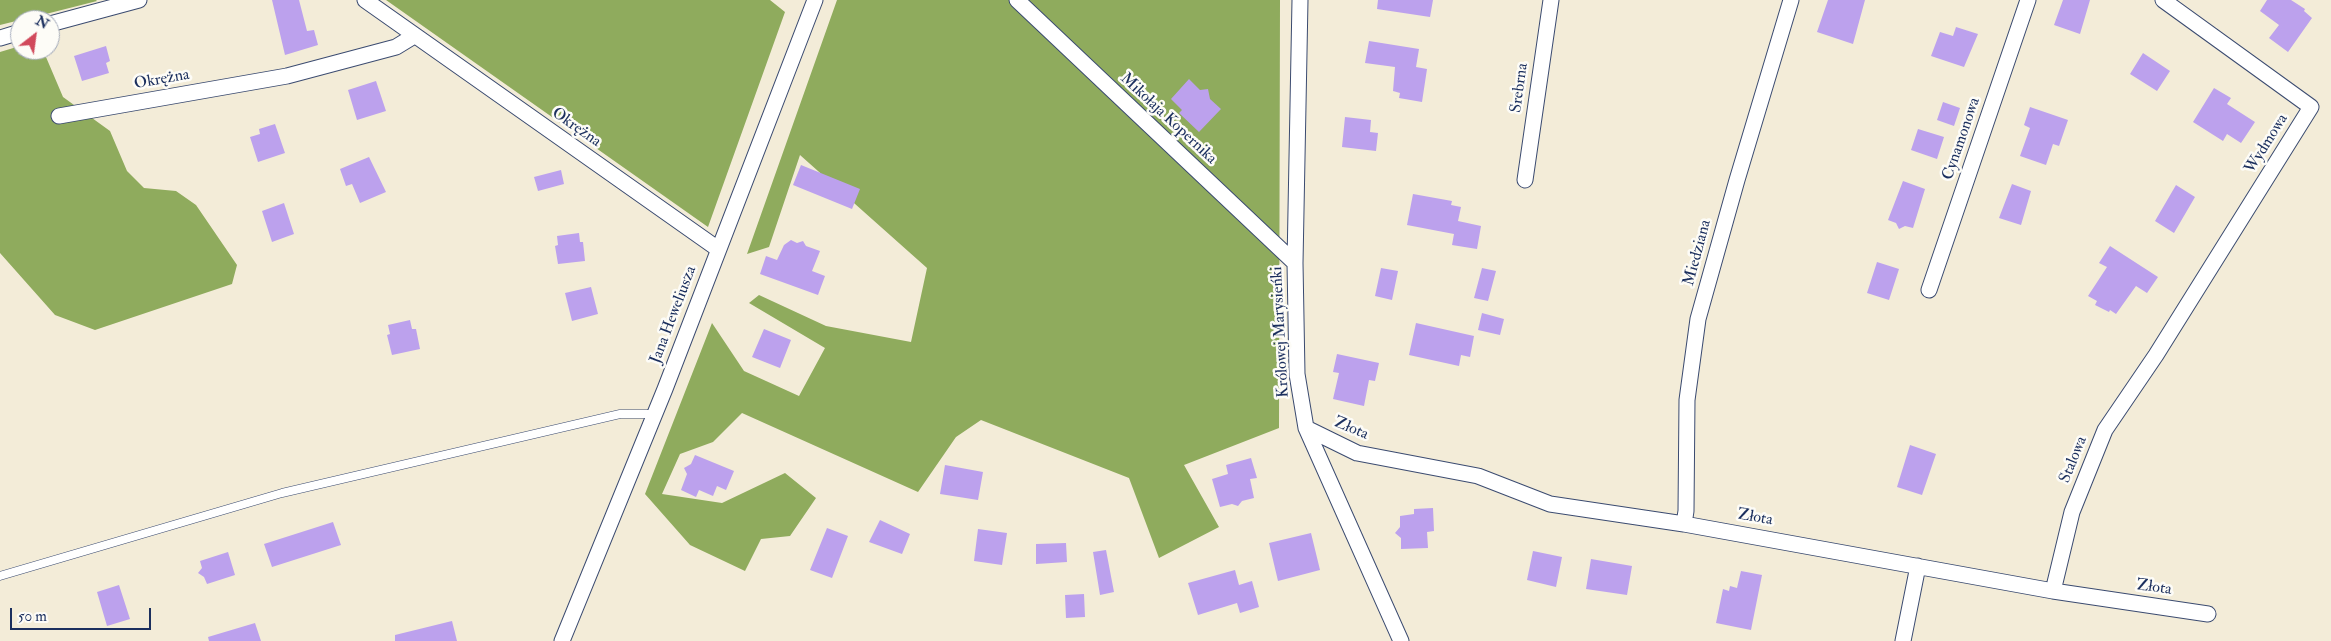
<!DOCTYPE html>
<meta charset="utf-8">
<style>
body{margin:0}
#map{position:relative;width:2331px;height:641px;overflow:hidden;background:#f3ecd8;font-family:"IM FELL Double Pica",serif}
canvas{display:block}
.north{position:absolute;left:10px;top:10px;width:50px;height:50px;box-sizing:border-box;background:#fdfcf7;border:1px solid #a3aaba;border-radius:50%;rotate:30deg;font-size:14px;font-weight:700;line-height:20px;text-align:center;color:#1b2f5e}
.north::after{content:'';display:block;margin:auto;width:18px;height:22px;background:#d1495b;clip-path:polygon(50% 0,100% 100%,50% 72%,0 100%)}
.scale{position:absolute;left:10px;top:608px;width:141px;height:22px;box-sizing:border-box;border:2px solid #1b2f5e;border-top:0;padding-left:6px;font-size:15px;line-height:18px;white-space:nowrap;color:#1b2f5e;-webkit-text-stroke:4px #fdfcf7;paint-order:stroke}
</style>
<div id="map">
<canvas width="2331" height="641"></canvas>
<div class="north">N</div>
<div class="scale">50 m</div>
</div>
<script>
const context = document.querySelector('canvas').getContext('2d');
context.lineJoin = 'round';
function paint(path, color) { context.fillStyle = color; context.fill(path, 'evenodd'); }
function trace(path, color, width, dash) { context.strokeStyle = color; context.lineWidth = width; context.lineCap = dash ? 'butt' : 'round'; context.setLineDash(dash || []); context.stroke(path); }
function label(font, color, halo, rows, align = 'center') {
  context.font = font + ' "IM FELL Double Pica",serif'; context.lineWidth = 5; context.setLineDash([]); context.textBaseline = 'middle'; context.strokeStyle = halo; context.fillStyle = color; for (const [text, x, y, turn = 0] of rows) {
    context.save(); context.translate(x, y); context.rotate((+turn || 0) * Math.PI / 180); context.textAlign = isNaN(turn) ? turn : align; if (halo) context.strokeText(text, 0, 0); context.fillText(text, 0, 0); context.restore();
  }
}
const forest = new Path2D(`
 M0,0H96L97,1L38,16V20H20L0,25Z
 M386,0H770L785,12L708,227Z
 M837,0H1280L1279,428L1184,465L1219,527L1159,558L1129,478L981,420L956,437L918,492L742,413L713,442L680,454L662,494L722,503L785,473L816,498L790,536L761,539L745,571L690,545L645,494L712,323L744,371L799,396L825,348L749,303L759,295L826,326L911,342L927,268L800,155L769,247L747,254Z
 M20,46V50H43L63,97L110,131L127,171L144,188L176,191L196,205L237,265L232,284L95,330L55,315L0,253V52Z`);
const building = new Path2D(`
 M272,0H299L307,31L314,30L318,45L285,55Z
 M1378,0H1433L1430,17L1377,9Z
 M1828,0H1865L1853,44L1817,32Z
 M2063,0H2090L2080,34L2054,25Z
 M2267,0H2291L2305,9L2304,11L2312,18L2288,52L2269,38L2279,25L2260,11Z
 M1956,27L1978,34L1964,67L1931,56L1940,32L1953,36Z
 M1369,41L1419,49L1416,67L1427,69L1422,102L1399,98L1400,93L1393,91L1395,67L1365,63Z
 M106,46L110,61L106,63L109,73L82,81L74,56Z
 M2143,53L2170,71L2157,91L2130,74Z
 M1189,79L1200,90L1208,89L1210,99L1221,109L1199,132L1179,113L1182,110L1171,99Z
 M376,81L386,111L357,120L348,90Z
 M2214,88L2231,98L2227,104L2255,122L2241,143L2227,134L2223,141L2193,122Z
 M1943,102L1960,108L1954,126L1937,120Z
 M2030,107L2068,120L2059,146L2053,144L2046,165L2020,156L2030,128L2024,125Z
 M1345,117L1371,120L1370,132L1378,133L1376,151L1342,147Z
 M275,124L285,153L258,162L250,137L260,134L259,129Z
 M1918,129L1944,137L1937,159L1911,150Z
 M369,157L386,192L360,203L352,184L346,186L340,169Z
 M801,165L860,189L852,209L793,185Z
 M561,170L564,184L538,191L534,177Z
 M1903,181L1925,189L1913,228L1905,226L1899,229L1896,223L1888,220Z
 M2012,184L2031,191L2021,225L1999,218Z
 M2176,185L2195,197L2174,233L2155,221Z
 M1413,194L1452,201L1451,205L1461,207L1458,221L1481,226L1477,249L1452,245L1454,234L1407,225Z
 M284,203L294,234L272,242L262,211Z
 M579,233L580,242H583L585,261L558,264L555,246L558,245L557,236Z
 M791,240L797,243L803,241L806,246L820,251L812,271L825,276L818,295L760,274L766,256L777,260L784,245Z
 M2110,246L2158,277L2147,293L2136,286L2116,314L2110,310L2109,312L2095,305L2097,301L2088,296L2107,267L2099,263Z
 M1877,262L1899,269L1889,300L1867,293Z
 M1381,268L1398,271L1392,300L1375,296Z
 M1482,268L1496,271L1488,301L1474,298Z
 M591,287L598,314L572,321L565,293Z
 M1482,313L1504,319L1500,335L1478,330Z
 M410,320L412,329H416L420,349L392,355L387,335L390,334L388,325Z
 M1416,323L1474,336L1470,357L1461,355L1459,366L1409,355Z
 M764,329L791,340L780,368L752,357Z
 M1337,354L1379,363L1375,381L1369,380L1364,406L1333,399L1339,373L1333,372Z
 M1910,445L1936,454L1922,495L1897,487Z
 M695,455L734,471L726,490L717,486L713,496L699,490L696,497L681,490L687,474L684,468L691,464Z
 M1251,458L1257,478L1250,479L1254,498L1242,501L1238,506L1232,504L1220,507L1212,479L1228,474L1226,465Z
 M945,465L983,472L978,500L940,494Z
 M1433,508L1434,531L1427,532L1428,548L1401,549V538L1395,533L1400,527V516L1414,514V509Z
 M880,520L910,534L902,554L869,542Z
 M333,522L341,545L272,567L264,544Z
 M827,528L848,536L832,578L810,570Z
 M978,529L1007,533L1002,565L974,561Z
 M1311,533L1320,570L1278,581L1269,543Z
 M1066,543L1067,562L1036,564V544Z
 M1106,550L1114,592L1100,595L1093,552Z
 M1533,551L1562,557L1556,587L1527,580Z
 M228,552L235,575L207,584L204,577L198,573L202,568L200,561Z
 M1591,559L1632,566L1627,595L1586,589Z
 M1235,570L1239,585L1252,581L1259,607L1240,613L1237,603L1198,615L1188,583Z
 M1741,571L1762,575L1751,630L1716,623L1723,589L1729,591L1730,586L1737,588Z
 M119,585L130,619L107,626L97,592Z
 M1084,594L1085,617L1066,618L1065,595Z
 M452,621L457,641H395V635Z
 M255,623L261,641H209L208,637Z`);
const lane = new Path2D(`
 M0,576L282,493L620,414H654`);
const street = new Path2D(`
 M365,0L718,249
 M1017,0L1295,263
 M1300,0L1295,263L1297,374L1306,428L1401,641
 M50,24L139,0
 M0,38L20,32
 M59,116L287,76L396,47L414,36
 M1525,180L1551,0
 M1929,290L2028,0
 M1306,428L1357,453L1478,476L1550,504L1684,524L2053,591L2208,614
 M1684,524L1686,511L1687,400L1698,319L1737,180L1791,0
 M2053,591L2072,512L2105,430L2156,355L2311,107L2163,0
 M562,641L665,389L815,0
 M1903,641L1918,566`);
const streetNames = [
 ["Okrężna",162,80,-10],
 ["Srebrna",1520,88,-82],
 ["Mikołaja Kopernika",1168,119,43],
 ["Okrężna",576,128,35],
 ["Cynamonowa",1962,139,-71],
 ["Wydmowa",2267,144,-58],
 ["Miedziana",1698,253,-75],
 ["Jana Heweliusza",674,315,-69],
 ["Królowej Marysieńki",1281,332,-93],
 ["Złota",1351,429,23],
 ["Stalowa",2074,460,-68],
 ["Złota",1755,518,10],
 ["Złota",2154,588,8]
];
paint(forest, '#8fab5d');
paint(building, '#bca1ed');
trace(lane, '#3b4b70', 9);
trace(street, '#3b4b70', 17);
trace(lane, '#fff', 8);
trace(street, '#fff', 15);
label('16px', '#1b2f5e', '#fdfcf7', streetNames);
</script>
